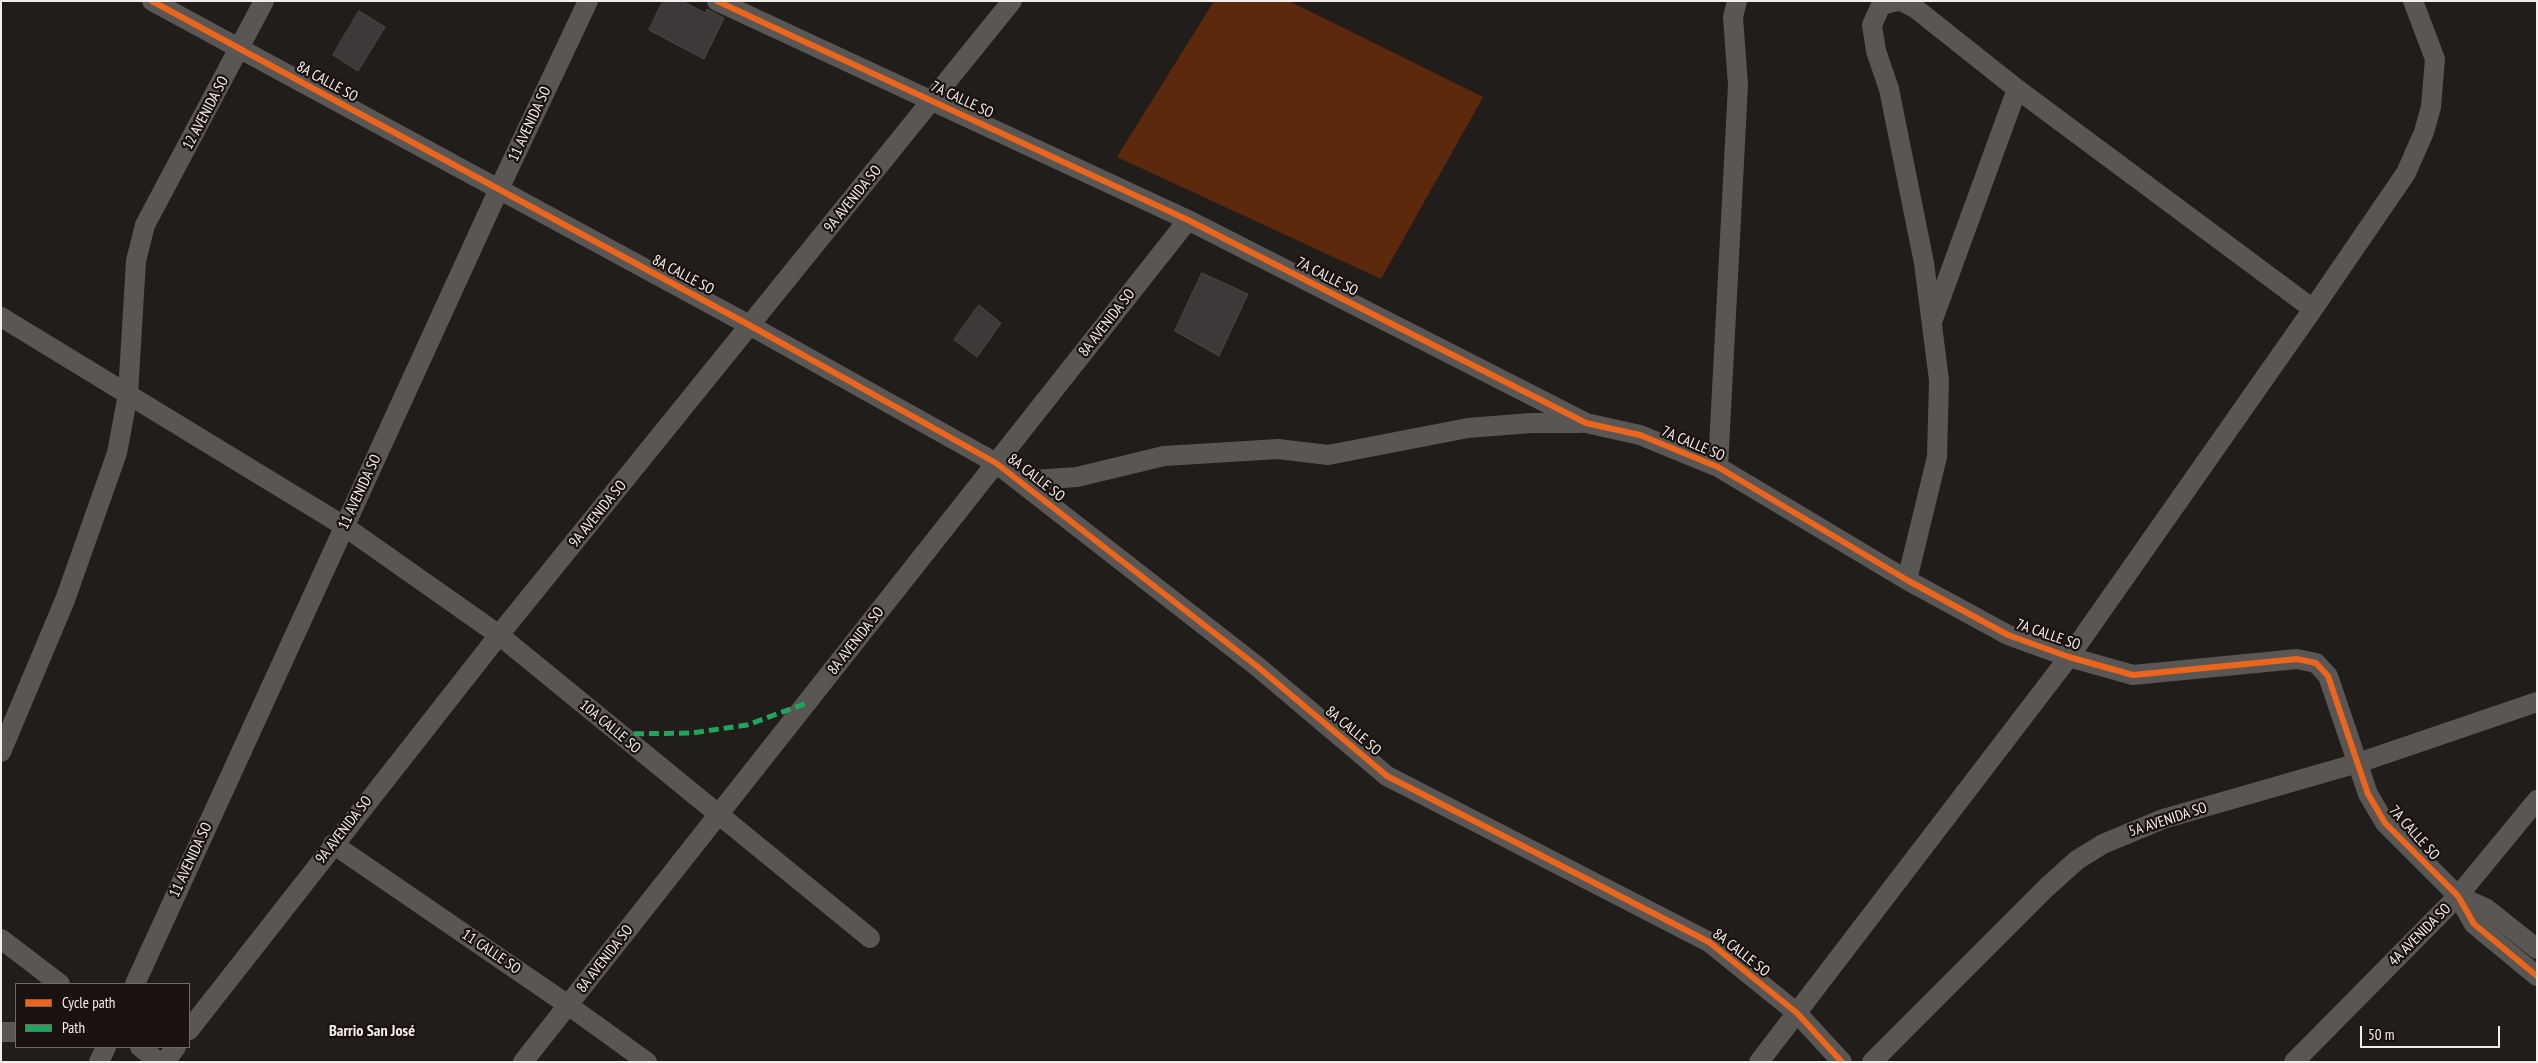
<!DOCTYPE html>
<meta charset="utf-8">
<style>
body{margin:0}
#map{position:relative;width:2538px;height:1063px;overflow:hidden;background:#201d1b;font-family:"PT Sans Narrow",sans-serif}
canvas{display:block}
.frame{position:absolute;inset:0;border:2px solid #f3eeec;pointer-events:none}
.legend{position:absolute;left:15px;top:983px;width:175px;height:65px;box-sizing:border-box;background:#19120f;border:1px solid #706a67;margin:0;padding:6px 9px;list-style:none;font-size:15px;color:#f3eeec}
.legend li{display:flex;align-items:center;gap:10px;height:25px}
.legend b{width:25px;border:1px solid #706a67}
.scale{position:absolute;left:2360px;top:1026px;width:140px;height:22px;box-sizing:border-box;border:2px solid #f3eeec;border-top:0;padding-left:6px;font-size:15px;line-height:18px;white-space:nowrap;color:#f3eeec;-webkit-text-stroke:4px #19120f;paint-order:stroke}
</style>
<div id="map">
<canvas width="2538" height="1063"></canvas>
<div class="frame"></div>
<ul class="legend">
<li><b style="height:6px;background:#eb651d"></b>Cycle path</li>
<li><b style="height:6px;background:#20a55d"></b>Path</li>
</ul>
<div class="scale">50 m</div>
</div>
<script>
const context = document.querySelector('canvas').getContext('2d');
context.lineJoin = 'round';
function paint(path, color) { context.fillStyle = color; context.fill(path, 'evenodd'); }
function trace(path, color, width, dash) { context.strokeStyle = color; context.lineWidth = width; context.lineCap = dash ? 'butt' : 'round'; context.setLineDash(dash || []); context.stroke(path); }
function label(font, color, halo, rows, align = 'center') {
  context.font = font + ' "PT Sans Narrow",sans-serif'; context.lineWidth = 4.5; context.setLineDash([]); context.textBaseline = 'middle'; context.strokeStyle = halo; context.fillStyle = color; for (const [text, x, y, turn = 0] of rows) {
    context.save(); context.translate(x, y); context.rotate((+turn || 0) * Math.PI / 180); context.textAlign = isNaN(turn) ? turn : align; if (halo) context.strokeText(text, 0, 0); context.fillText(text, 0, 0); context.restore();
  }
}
const green = new Path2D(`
 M1214,1H1289L1483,97L1381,279L1117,157Z`);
const building = new Path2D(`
 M663,1H682L705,13L707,9L724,18L704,59L649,30Z
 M359,11L385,27L358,71L333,55Z
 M1202,273L1248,294L1219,356L1175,331Z
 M979,305L1001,323L977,357L954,340Z`);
const minor = new Path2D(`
 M152,1L751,326L996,463L1258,667L1387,776L1709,942L1797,1013L1842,1062
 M717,1L1188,220L1586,423L1640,435L1718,467L1907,580L2008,635L2069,657L2133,675L2297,659L2316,663L2328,676L2368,794L2385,823L2458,896L2474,924L2537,976
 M1898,1L1881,5L1872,25L1876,51L1889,89L1924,263L1939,380L1937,457L1907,580
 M1901,1L1915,8L2017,89L2313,309
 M1,317L344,526L499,635L870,938
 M1933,319L2017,89
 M1718,467L1738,85L1733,17L1737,1
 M1020,481L1077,477L1164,456L1278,449L1328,455L1468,428L1531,423H1581
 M1,752L65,600L117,453L128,394L136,261L145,225L264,1
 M333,844L568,1005L647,1062
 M2458,896L2487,909L2537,949
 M1,939L60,984
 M135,984L499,189L588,1
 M189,1030L499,635L1012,1
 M1,1032H16
 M140,1047L159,1062
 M99,1062L106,1047
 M165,1062L176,1047
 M523,1062L1188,220
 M1759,1062L2069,657L2313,309L2406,173L2424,132L2431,107L2435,59L2413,1
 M1872,1062L2046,888L2077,860L2103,844L2163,819L2358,763L2537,702
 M2294,1062L2458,896L2537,800`);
const quiet = new Path2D(`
 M619,734L692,733L747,725L807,703`);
const cycleway = new Path2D(`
 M152,1L751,326L996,463L1258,667L1387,776L1709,942L1797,1013L1842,1062
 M717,1L1188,220L1586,423L1640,435L1718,467L1907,580L2008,635L2069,657L2133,675L2297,659L2316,663L2328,676L2368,794L2385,823L2458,896L2474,924L2537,976`);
const streetNames = [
 ["8A CALLE SO",327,82,29],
 ["7A CALLE SO",962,100,25],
 ["12 AVENIDA SO",206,113,-62],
 ["11 AVENIDA SO",530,124,-65],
 ["9A AVENIDA SO",853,199,-51],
 ["8A CALLE SO",683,275,28],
 ["7A CALLE SO",1327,277,27],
 ["8A AVENIDA SO",1107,323,-52],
 ["7A CALLE SO",1693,444,23],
 ["8A CALLE SO",1036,478,38],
 ["11 AVENIDA SO",360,492,-65],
 ["9A AVENIDA SO",598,514,-51],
 ["7A CALLE SO",2048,635,19],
 ["8A AVENIDA SO",856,641,-52],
 ["10A CALLE SO",610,727,40],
 ["8A CALLE SO",1353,731,40],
 ["5A AVENIDA SO",2168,820,-18],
 ["9A AVENIDA SO",344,830,-52],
 ["7A CALLE SO",2414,833,48],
 ["11 AVENIDA SO",191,860,-65],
 ["4A AVENIDA SO",2420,935,-45],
 ["11 CALLE SO",491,952,34],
 ["8A CALLE SO",1741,953,38],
 ["8A AVENIDA SO",605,959,-52]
];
const neighbourhoodNames = [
 ["Barrio San José",372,1031]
];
paint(green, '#5d290c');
paint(building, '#3c3938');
trace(building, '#4a4745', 1);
trace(minor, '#595654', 20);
trace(quiet, '#20a55d', 5, [10, 5]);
trace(cycleway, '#eb651d', 6);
label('15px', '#f3eeec', '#19120f', streetNames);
label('bold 16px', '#f3eeec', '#19120f', neighbourhoodNames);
</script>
